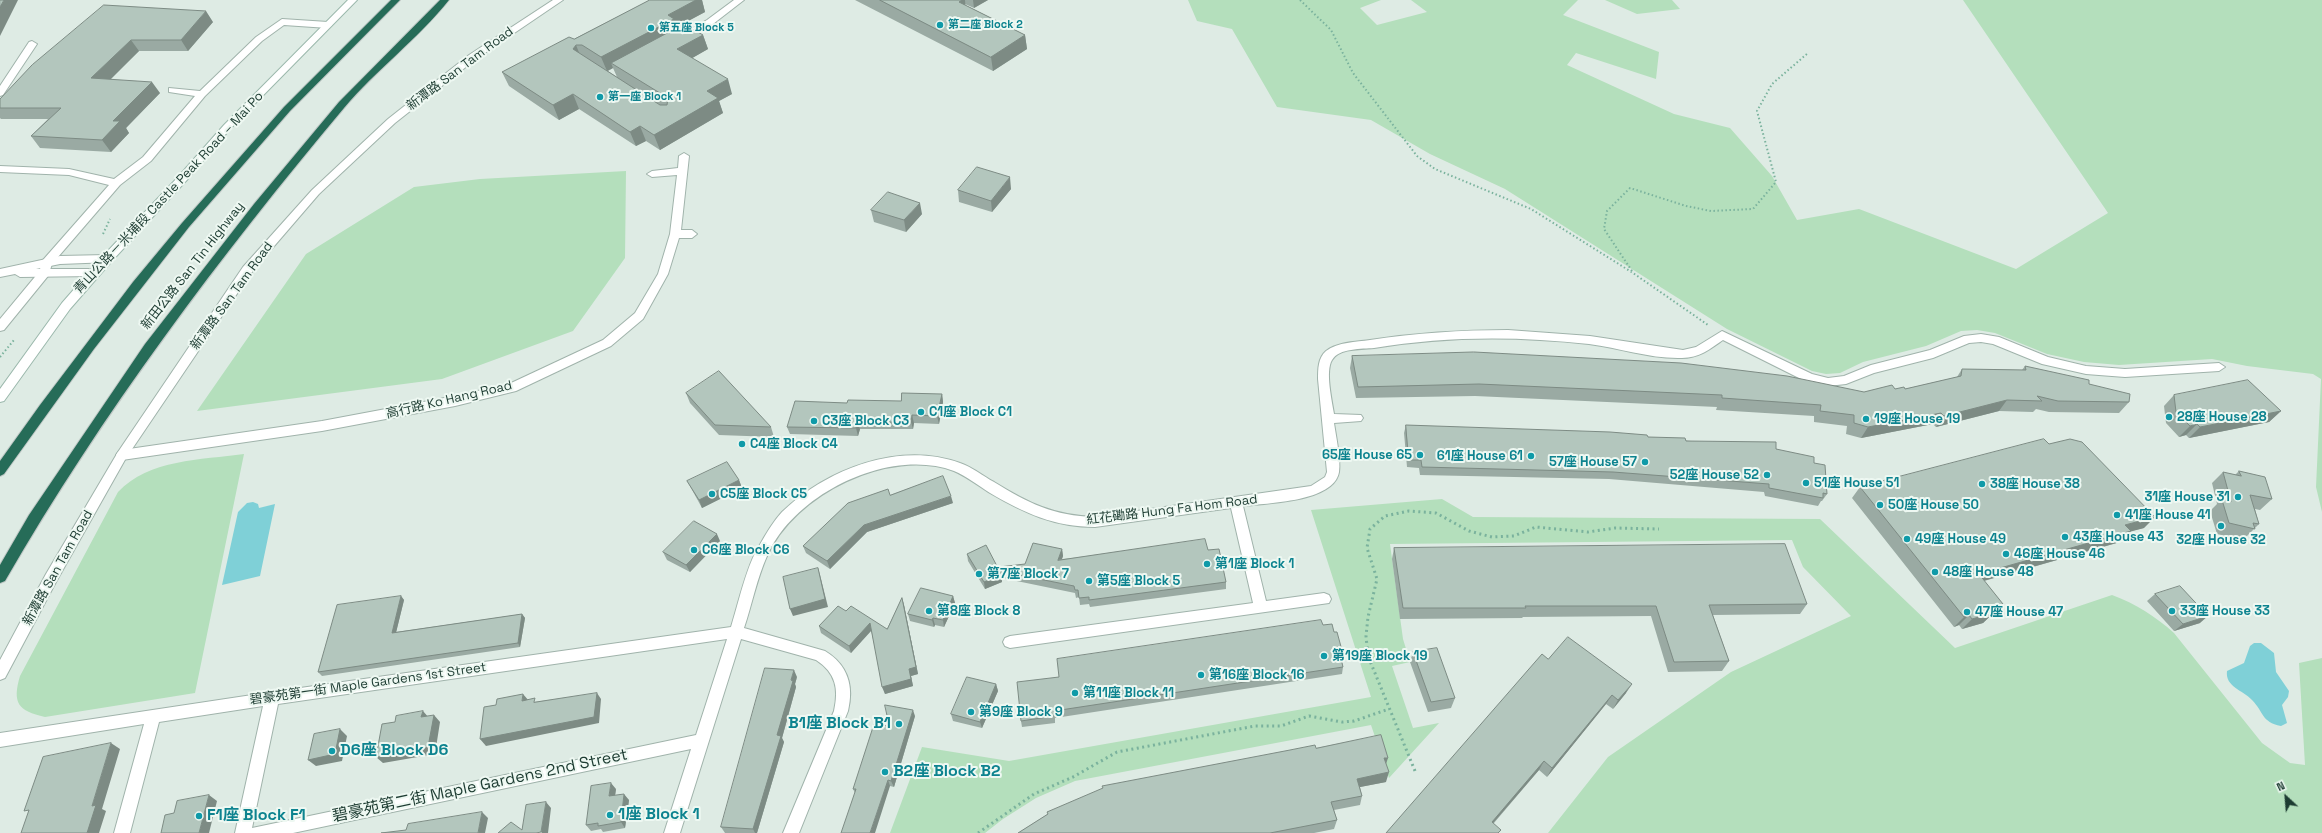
<!DOCTYPE html>
<meta charset="utf-8">
<style>
body{margin:0}
#map{position:relative;width:2322px;height:833px;overflow:hidden;background:#deebe4;font-family:"Space Grotesk",sans-serif}
canvas{display:block}
.north{position:absolute;left:2266px;top:777px;width:40px;height:40px;-webkit-text-stroke:3px #eef8f2;paint-order:stroke;rotate:334deg;font-size:11px;font-weight:700;line-height:16px;text-align:center;color:#1d3c32}
.north::after{content:'';display:block;margin:auto;width:14px;height:18px;background:#1d3c32;clip-path:polygon(50% 0,100% 100%,50% 72%,0 100%)}
</style>
<div id="map">
<canvas width="2322" height="833"></canvas>
<div class="north">N</div>
</div>
<script>
const context = document.querySelector('canvas').getContext('2d');
context.lineJoin = 'round';
function paint(path, color) { context.fillStyle = color; context.fill(path, 'evenodd'); }
function trace(path, color, width, dash) { context.strokeStyle = color; context.lineWidth = width; context.lineCap = dash ? 'butt' : 'round'; context.setLineDash(dash || []); context.stroke(path); }
function label(font, color, halo, rows, align = 'center') {
  context.font = font + ' "Space Grotesk","Noto Sans TC",sans-serif'; context.lineWidth = 4; context.setLineDash([]); context.textBaseline = 'middle'; context.strokeStyle = halo; context.fillStyle = color; for (const [text, x, y, turn = 0] of rows) {
    context.save(); context.translate(x, y); context.rotate((+turn || 0) * Math.PI / 180); context.textAlign = isNaN(turn) ? turn : align; if (halo) context.strokeText(text, 0, 0); context.fillText(text, 0, 0); context.restore();
  }
}
const green = new Path2D(`
 M1188,0H1381L1360,8L1377,25L1427,12L1411,0H1578L1563,15L1659,52L1656,79L1576,53L1567,65L1674,114L1730,128L1772,176L1797,220L1859,209L2016,269L2108,213L1963,0H2322V512L2316,487L2321,379L2313,374L2247,366L2212,359L2119,365L2084,362L2047,354L1995,333L1977,330L1961,331L1926,346L1863,362L1840,373L1826,374L1812,371L1727,329L1505,189L1430,154L1371,120L1277,107L1232,29L1197,21Z
 M1605,0H1672L1680,9L1637,14Z
 M626,171L625,258L573,331L442,379L197,411L306,254L414,187L480,179Z
 M244,454L195,693L45,717C18,711 12,703 20,676L118,492C149,459 201,460 244,454Z
 M1442,499L1473,517L1820,519L1955,648L2112,595C2136,604 2155,616 2174,633L2262,743L2290,763L2305,765L2299,663L2322,658V833H1548L1608,757L1731,672L1851,616L1803,567L1792,540L1390,544L1403,639L1410,662L1392,666L1413,728L1439,723L1389,778L1371,725L1075,781L1036,798L1003,819L985,833H890L922,747L1009,761L1371,697L1311,510Z`);
const water = new Path2D(`
 M253,502L258,504L259,508L275,504L260,576L222,585L238,512L247,503Z
 M2254,643H2261L2274,653L2276,672L2289,691L2288,697L2282,705L2287,723L2281,726C2261,722 2264,712 2252,700C2243,690 2225,687 2227,671L2244,663L2250,646Z`);
const pathFar1 = new Path2D(`
 M1300,0L1331,30L1353,73L1417,156L1435,169L1531,209L1633,273L1708,325
 M103,234L110,219
 M1632,271L1604,229L1607,211L1630,188L1686,206L1711,211L1753,209L1776,182L1757,111L1772,84L1808,53
 M0,357L14,340`);
const path = new Path2D(`
 M1415,771L1368,656L1366,636L1368,617L1377,579L1367,548L1370,529L1385,516L1409,511L1436,513L1469,531L1492,537L1514,536L1536,527L1588,532L1615,528L1659,529
 M978,833L1034,794L1073,777L1117,752L1255,726H1281L1309,716L1342,722L1354,721L1389,709`);
const service = new Path2D(`
 M734,0H744L713,24L683,40L680,41L675,38L707,20Z
 M282,19L328,22L332,25L328,28L284,25L262,41L205,96L151,161L120,185L52,264L48,276L4,330L0,331V319L39,272L43,260L109,185L69,175L0,172V166L69,169L114,179L143,157L195,96L169,92V88L200,91L256,37Z
 M32,41L37,44L3,95L0,96V86L29,42Z
 M684,153L689,156L681,230H692L697,234L692,238H679L668,274L643,319L611,346L516,391L455,406L322,431L122,460L118,458L116,455L118,452L122,450L322,421L455,396L509,384L603,340L635,313L658,274L670,234L677,175L652,177L647,174L652,171L678,168L679,156Z
 M1508,330L1590,336L1683,350L1696,347L1722,331L1812,374L1828,378L1844,376L1871,365L1930,350L1964,336L1981,334L1999,337L2048,357L2086,366L2125,369L2219,363L2225,367L2219,371L2125,377L2086,374L2042,364L1993,344L1981,342L1969,343L1933,358L1874,373L1846,384L1828,386L1805,381L1723,340C1710,349 1699,358 1682,358C1651,359 1620,348 1589,344C1517,336 1445,336 1374,348C1362,349 1339,348 1332,360C1325,371 1332,401 1334,414L1361,415L1363,418L1361,421L1334,423C1336,437 1341,459 1339,472C1334,502 1267,503 1243,506L1266,601L1324,593L1329,595L1331,599L1329,603L1010,648L1005,646L1003,642L1005,638L1010,636L1253,603L1231,508L1095,527C1055,527 1024,513 990,493C979,486 966,476 954,471C889,447 794,494 767,556C757,578 752,604 744,628L825,651C848,665 854,686 848,711L799,833H783L834,711C839,689 836,673 816,660L741,639L680,833H664L691,749L293,833H235L263,706L159,722L130,833H114L144,724L0,747V733L272,692L731,627C738,605 746,568 757,550C764,537 772,523 782,512C827,469 899,441 960,463C972,467 983,476 994,482C1028,503 1054,516 1095,517L1311,486L1325,477L1327,472L1318,379C1318,369 1318,358 1326,351C1338,342 1356,342 1370,340C1416,333 1461,330 1508,330ZM727,639L696,735L252,828L278,704Z`);
const minor = new Path2D(`
 M107,255L111,256L112,259L111,262L60,264L36,269H99L100,272L99,275L95,276L20,277L15,274L0,277V269L60,256Z`);
const tertiary = new Path2D(`
 M553,0H563L476,59L395,123L319,194L251,273L126,458L56,582L5,678L0,680V660L46,574L118,452L243,267L312,190L388,119L469,55Z`);
const secondary = new Path2D(`
 M348,0H357L230,129L186,181L111,262L70,309L4,401L0,402V389L62,303L103,256L178,177L224,125Z`);
const motorway = new Path2D(`
 M391,0H400L290,111L189,227L94,349L4,474L0,476V461L40,405L133,282L182,223L284,107Z
 M440,0H449C418,39 376,70 344,108C219,257 102,413 5,581L0,583V565L29,515L145,344L254,204L339,102Z`);
const wall = new Path2D(`
 M650,0H702L705,12L677,27V28L703,35L708,49L692,58L732,94L719,101L723,113L660,150L646,141L636,146L579,109L559,120L509,86L502,72L574,39ZM613,68L617,77L608,71Z
 M855,0H988L974,8L965,4V5L1025,35L1027,49L993,71Z
 M104,5L213,22L188,51H139L110,79L160,93L126,128L129,133L111,152L40,148L31,136L48,119H1L0,118V108Z
 M1011,189L992,212L959,202L958,190Z
 M871,210L922,214L906,232L874,222Z
 M1352,356L1864,392L1905,389L1957,377L1962,369L2022,370L2025,366L2089,384L2129,402L2119,413L2049,412L2036,409L2033,412L1999,411L1936,427L1933,424L1861,438L1846,434L1847,426L1814,422V416L1716,410L1717,407L1475,396L1356,398L1350,368Z
 M686,393L771,427L774,437L719,435L690,403Z
 M942,394L943,402L939,424L914,423L913,429H860L858,436L790,434L787,427L847,403L901,401Z
 M2174,395L2281,411L2269,422L2189,438L2186,435L2179,437L2166,423L2164,406Z
 M1406,425L1648,437L1776,449L1814,463L1827,494L1822,501H1821L1818,506L1765,496L1764,492L1609,479L1420,475L1419,468L1407,467L1404,433Z
 M2049,444L2144,528L2131,531L2120,542L1984,581L2003,604L1983,623L1962,629L1959,625L1954,627L1852,498L1860,487Z
 M2239,471L2272,499L2260,510L2255,509L2259,524L2243,540L2217,534L2210,511L2217,504L2212,483L2223,472L2235,475Z
 M739,480L742,488L702,508L691,488L687,481Z
 M890,495L953,503L867,532L830,569L806,553L803,546Z
 M720,541L690,572L667,560L663,552Z
 M1394,548L1807,604L1800,614L1713,615L1729,661L1722,671L1668,672L1651,616L1523,617L1522,618L1400,619L1392,559Z
 M1062,549L1063,556L1062,559L1208,550L1226,582V589L1090,607L1089,604L1080,605L1079,597L1076,598L1075,593L1002,578V582L985,589L968,561L967,554L999,570L1025,564Z
 M2155,594L2200,623L2174,631L2147,601Z
 M401,596L404,600L396,632L522,614L525,618L520,647L322,676L318,672Z
 M953,596L955,603L944,627L935,625L934,627L910,621L908,614Z
 M902,598L904,605L918,674L911,676L913,686L885,694L871,630L851,653L821,633L819,626L846,611L887,629Z
 M1323,625L1334,632L1343,654L1342,661L1343,667L1342,674L1055,718V723L1022,727L1021,721L1059,677Z
 M1413,652L1455,698L1451,708L1428,712L1410,662Z
 M1548,659L1626,693L1613,709L1606,704L1547,777L1539,770L1494,823L1386,833Z
 M797,677L795,684L796,687L782,738L784,742L757,833H725L721,827Z
 M996,684L998,691L982,728L953,721L951,714Z
 M915,716L894,787L890,786L855,793L853,789L889,726Z
 M1316,748L1386,764V782L1360,787L1362,796L1360,805L1334,810L1337,820L1334,829L1314,833H1018L1048,814L1047,812Z
 M616,789L615,796L629,800L625,828L603,832L601,829L591,831L586,825Z`);
const shadedWall = new Path2D(`
 M4,0H18L0,36V7Z
 M696,0H702L705,12L677,27L679,33L611,63L613,68L607,71L601,57L668,15Z
 M962,0H965L966,13L959,2Z
 M973,0H988L974,8Z
 M206,11L213,22L188,51L181,40Z
 M703,35L708,49L682,64L677,49Z
 M1025,35L1027,49L993,71L991,57Z
 M131,40L139,51L100,90L91,78Z
 M576,45L582,60L573,49Z
 M728,79L732,94L719,101L723,113L660,150L654,135L707,91Z
 M152,82L160,93L126,128L129,133L111,152L102,140L113,121Z
 M573,94L579,109L559,120L553,105Z
 M640,126L646,141L636,146L630,132Z
 M1010,177L1011,189L992,212L991,201Z
 M920,203L922,214L906,232L904,220Z
 M942,394L943,402L939,424L937,416Z
 M2007,400L1999,411L1936,427L1944,416Z
 M2281,411L2269,422L2189,438L2200,427Z
 M1941,413L1933,424L1861,438L1868,427Z
 M912,415L914,423L913,429L911,422Z
 M857,422L860,429L858,436L856,428Z
 M2197,424L2186,435L2179,437L2190,426Z
 M739,480L742,488L702,508L699,500Z
 M951,496L953,503L867,532L830,569L827,561L864,525Z
 M2155,517L2144,528L2114,536L2125,525Z
 M2131,531L2120,542L1969,585L1979,574Z
 M717,534L720,541L690,572L686,565Z
 M1062,549L1063,556L1059,567L1058,560Z
 M818,568L820,575L828,607L793,616L790,609Z
 M1001,575L1002,582L985,589L984,582Z
 M401,596L404,600L395,637L392,633Z
 M953,596L955,603L944,627L943,620Z
 M902,598L904,605L918,674L911,676L913,686L885,694L882,687L909,669Z
 M2003,604L1983,623L1962,629L1972,619L1989,608Z
 M522,614L525,618L520,647L518,643Z
 M1969,615L1959,625L1954,627L1964,617Z
 M2208,616L2200,623L2174,631L2183,624Z
 M933,618L935,625L934,627L932,620Z
 M870,623L872,630L851,653L849,646Z
 M1343,654L1342,661L1340,655Z
 M794,670L797,677L795,684L796,687L782,738L784,742L757,833H755L753,829L791,680Z
 M996,684L998,691L982,728L980,722Z
 M1632,684L1626,693L1613,709L1618,700Z
 M597,693L601,699L599,723L486,746L480,739Z
 M523,694L529,701H522Z
 M1612,695L1606,704L1547,777L1552,768Z
 M913,710L915,716L894,787L891,781Z
 M423,711L429,718L421,717Z
 M434,715L440,722L435,754L383,763L376,757Z
 M340,729L347,736L342,761L316,766L308,760Z
 M111,743L120,749L102,809L106,811L99,833H87L92,806Z
 M1384,758H1388L1385,767Z
 M1544,761L1539,770L1487,830L1492,822Z
 M1389,772L1386,782L1355,788L1357,779Z
 M888,780L890,786L875,833H870Z
 M611,783L616,789L614,802L609,796Z
 M624,794L629,800L625,828L621,822Z
 M209,795L217,801L209,833H199Z
 M546,802L551,808L548,833H542L541,832Z
 M482,812L488,818L485,833H478Z`);
const building = new Path2D(`
 M0,0H4L0,7Z
 M650,0H696L668,15L674,19L601,57L582,45H576L573,49L660,105H667L668,98L611,63L684,24L703,35L677,49L728,79L707,91L718,98L654,135L640,126L630,132L573,94L553,105L502,72L569,37L574,39Z
 M880,0H962L959,2L1025,35L991,57Z
 M104,5L206,11L181,40H131L91,78L152,82L113,121H120L102,140L31,136L61,108H0V99L32,65Z
 M977,167L1010,177L991,201L958,190Z
 M888,192L920,203L904,220L871,210Z
 M1474,352L1681,363L1787,376L1864,392L1892,385L1895,389L1904,387L1905,389L1961,376L1962,369L2026,370L2025,366L2089,380V384L2130,394L2129,402L2058,401L2037,396L2042,401L2007,400L1944,416L1941,413L1868,427L1854,423V415L1820,411L1821,405L1722,398V395L1479,384L1358,387L1352,356Z
 M719,371L771,427L715,425L686,393Z
 M2248,380L2281,411L2200,427L2197,424L2190,426L2176,412L2174,395Z
 M902,393L942,394L937,416L912,415L911,422H857L856,428L787,427L795,401L847,403L848,400L901,401Z
 M1406,425L1610,432L1647,435L1648,437L1685,438L1686,441L1776,442V449L1814,457V463L1825,465L1827,494L1823,493V498L1769,488V484L1613,472L1422,467L1421,460H1409Z
 M2044,439L2049,444L2070,439L2082,442L2155,517L2125,525L2131,531L1979,574L2003,604L1989,608L1993,613L1972,619L1969,615L1964,617L1860,487Z
 M727,462L739,480L699,500L687,481Z
 M2239,471L2265,477L2272,499L2250,495L2259,524L2253,523L2255,529L2229,523L2222,500L2231,502L2223,472L2241,476Z
 M943,476L951,496L864,525L827,561L803,546L848,503L888,489L890,495Z
 M694,521L717,534L686,565L663,552Z
 M1205,539L1208,550L1219,549L1226,582L1089,600V597L1079,598L1078,590H1075L1074,586L999,571L1001,575L984,582L967,554L986,545L999,570V567L1025,564L1033,543L1062,549L1058,560Z
 M1785,544L1807,604L1709,605L1729,661L1674,662L1656,606H1525L1526,608H1403L1394,548Z
 M818,568L825,599L790,609L783,577Z
 M2180,586L2208,616L2183,624L2155,594Z
 M921,588L953,596L943,620L933,618L932,620L908,614Z
 M401,596L392,633L522,614L518,643L318,672L337,605Z
 M902,598L916,667L909,669L911,679L882,687L870,623L849,646L819,626L838,606L846,611L851,606L887,629Z
 M1321,620L1323,625L1332,624L1334,632H1337L1343,654L1340,655L1343,667L1054,711V716L1021,721L1017,682L1059,677L1057,659Z
 M1568,637L1632,684L1618,700L1612,695L1552,768L1544,761L1492,822L1501,830L1498,833H1386L1542,654L1548,659Z
 M1437,648L1455,698L1431,702L1413,652Z
 M765,668L794,670L791,680L793,681L777,735L781,736L753,829L721,827Z
 M967,677L996,684L980,722L951,714Z
 M597,693L594,717L480,739L484,707L496,705L497,699L523,694L522,701L535,698L534,702Z
 M885,705L913,710L891,781L888,780L870,833H841L856,789H853L874,724L889,726Z
 M423,711L421,717L434,715L428,747L376,757L382,724L395,722L396,716Z
 M340,729L335,754L308,760L314,734Z
 M1381,735L1388,758H1384L1389,772L1357,779L1362,796L1331,802L1337,820L1270,833H1018L1048,814L1047,812L1103,788L1102,786L1290,750L1315,745L1316,748Z
 M111,743L92,806L96,805L87,833H21L29,810L24,811L43,757Z
 M611,783L609,796L624,794L621,822L598,826V823L586,825L591,786Z
 M209,795L199,833H161L165,815L174,813L177,801Z
 M546,802L541,832L536,833H498L511,822L522,830L526,805Z
 M482,812L478,833H381L406,830L408,824Z`);
const markers = [
 [940,25,4,"#0f9aa8"],
 [651,28,4,"#0f9aa8"],
 [600,97,4,"#0f9aa8"],
 [921,412,4,"#0f9aa8"],
 [2169,417,4,"#0f9aa8"],
 [1866,419,4,"#0f9aa8"],
 [814,421,4,"#0f9aa8"],
 [742,444,4,"#0f9aa8"],
 [1420,455,4,"#0f9aa8"],
 [1531,456,4,"#0f9aa8"],
 [1645,462,4,"#0f9aa8"],
 [1767,475,4,"#0f9aa8"],
 [1806,483,4,"#0f9aa8"],
 [1982,484,4,"#0f9aa8"],
 [712,494,4,"#0f9aa8"],
 [2238,497,4,"#0f9aa8"],
 [1880,505,4,"#0f9aa8"],
 [2117,515,4,"#0f9aa8"],
 [2221,526,4,"#0f9aa8"],
 [2065,537,4,"#0f9aa8"],
 [1907,539,4,"#0f9aa8"],
 [694,550,4,"#0f9aa8"],
 [2006,554,4,"#0f9aa8"],
 [1207,564,4,"#0f9aa8"],
 [1935,572,4,"#0f9aa8"],
 [979,574,4,"#0f9aa8"],
 [1089,581,4,"#0f9aa8"],
 [929,611,4,"#0f9aa8"],
 [2172,611,4,"#0f9aa8"],
 [1967,612,4,"#0f9aa8"],
 [1324,656,4,"#0f9aa8"],
 [1201,675,4,"#0f9aa8"],
 [1075,693,4,"#0f9aa8"],
 [971,712,4,"#0f9aa8"],
 [899,724,4,"#0f9aa8"],
 [332,751,4,"#0f9aa8"],
 [885,772,4,"#0f9aa8"],
 [610,815,4,"#0f9aa8"],
 [199,816,4,"#0f9aa8"]
];
const farCulturenames = [
 ["第二座 Block 2",948,25],
 ["第五座 Block 5",659,28],
 ["第一座 Block 1",608,97]
];
const streetNames = [
 ["新潭路 San Tam Road",460,69,-37],
 ["青山公路－米埔段 Castle Peak Road – Mai Po",169,193,-47],
 ["新田公路 San Tin Highway",193,266,-52],
 ["新潭路 San Tam Road",232,296,-54],
 ["高行路 Ko Hang Road",449,400,-13],
 ["紅花磡路 Hung Fa Hom Road",1172,510,-7],
 ["新潭路 San Tam Road",58,568,-61],
 ["碧豪苑第一街 Maple Gardens 1st Street",368,684,-8]
];
const cultureNames = [
 ["C1座 Block C1",929,412],
 ["28座 House 28",2177,417],
 ["19座 House 19",1874,419],
 ["C3座 Block C3",822,421],
 ["C4座 Block C4",750,444],
 ["65座 House 65",1412,455,"right"],
 ["61座 House 61",1523,456,"right"],
 ["57座 House 57",1637,462,"right"],
 ["52座 House 52",1759,475,"right"],
 ["51座 House 51",1814,483],
 ["38座 House 38",1990,484],
 ["C5座 Block C5",720,494],
 ["31座 House 31",2230,497,"right"],
 ["50座 House 50",1888,505],
 ["41座 House 41",2125,515],
 ["43座 House 43",2073,537],
 ["49座 House 49",1915,539],
 ["32座 House 32",2221,540,"center"],
 ["C6座 Block C6",702,550],
 ["46座 House 46",2014,554],
 ["第1座 Block 1",1215,564],
 ["48座 House 48",1943,572],
 ["第7座 Block 7",987,574],
 ["第5座 Block 5",1097,581],
 ["第8座 Block 8",937,611],
 ["33座 House 33",2180,611],
 ["47座 House 47",1975,612],
 ["第19座 Block 19",1332,656],
 ["第16座 Block 16",1209,675],
 ["第11座 Block 11",1083,693],
 ["第9座 Block 9",979,712]
];
const nearCulturenames = [
 ["B1座 Block B1",891,724,"right"],
 ["D6座 Block D6",340,751],
 ["B2座 Block B2",893,772],
 ["1座 Block 1",618,815],
 ["F1座 Block F1",207,816]
];
const nearStreetnames = [
 ["碧豪苑第二街 Maple Gardens 2nd Street",480,786,-12]
];
paint(green, '#b4dfbc');
paint(water, '#7fd0d7');
trace(service, '#a0b3ab', 2);
trace(minor, '#a0b3ab', 2);
trace(tertiary, '#a0b3ab', 2);
trace(secondary, '#9bb8ac', 2);
trace(motorway, '#c0c8c6', 2);
trace(pathFar1, '#7ab29d', 2, [1.5, 2.5]);
trace(path, '#7ab29d', 3, [2, 3.5]);
paint(service, '#fff');
paint(minor, '#fff');
paint(tertiary, '#fff');
paint(secondary, '#fff');
paint(motorway, '#266c58');
paint(wall, '#9aaaa3');
paint(shadedWall, '#7d8b84');
paint(building, '#b3c6bd');
trace(building, '#7d8b84', 1);
for (const [x, y, r, color] of markers) { const dot = new Path2D(); dot.arc(x, y, r, 0, 2 * Math.PI); context.fillStyle = color; context.fill(dot); trace(dot, '#eef8f2', 1.5); }
label('bold 11px', '#0d838f', '#eef8f2', farCulturenames, 'left');
label('13px', '#1d3c32', '#eef8f2', streetNames);
label('bold 13px', '#0d838f', '#eef8f2', cultureNames, 'left');
label('bold 16px', '#0d838f', '#eef8f2', nearCulturenames, 'left');
label('16px', '#1d3c32', '#eef8f2', nearStreetnames);
</script>
